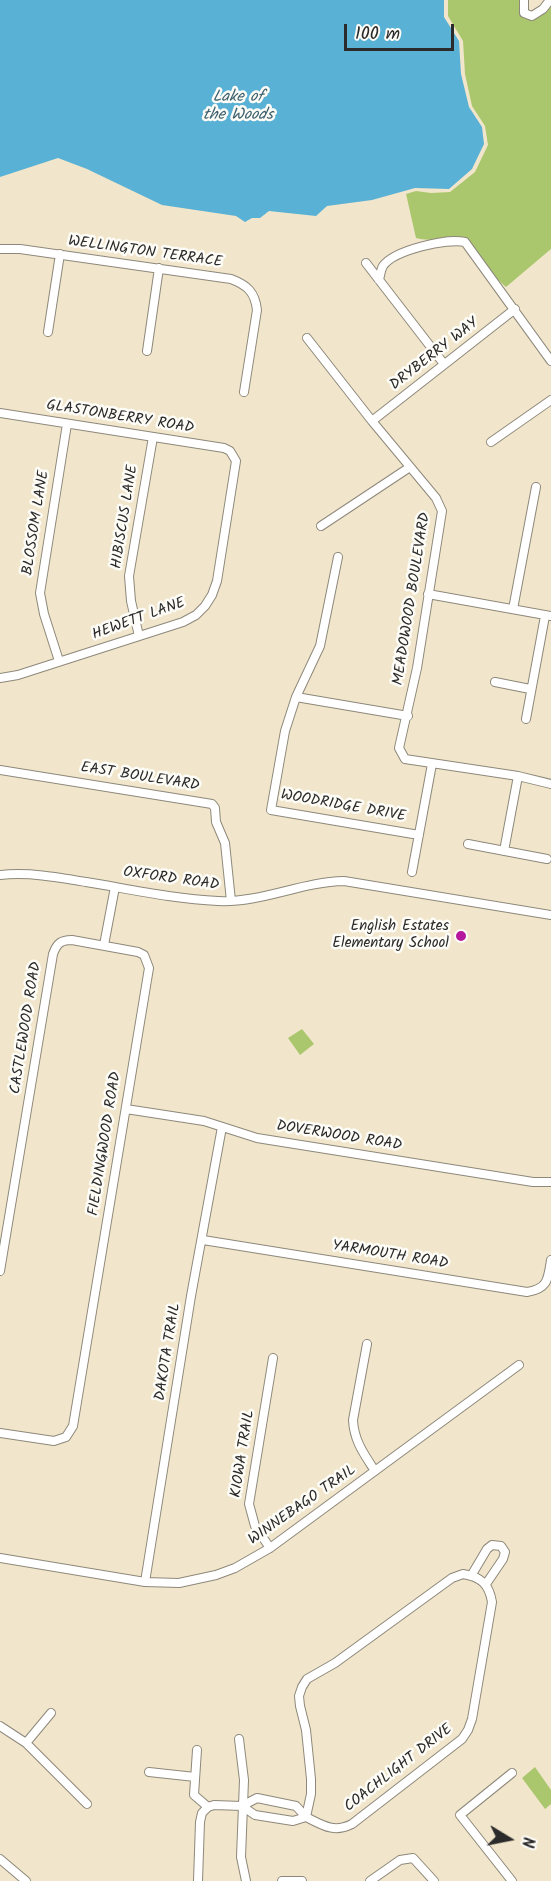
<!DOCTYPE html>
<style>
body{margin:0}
#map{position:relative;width:551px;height:1881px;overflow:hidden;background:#f1e6cb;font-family:Kalam,sans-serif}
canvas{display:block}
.north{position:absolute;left:479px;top:1809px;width:60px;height:60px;-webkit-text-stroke:4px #fdfcf7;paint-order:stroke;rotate:100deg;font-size:16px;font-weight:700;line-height:24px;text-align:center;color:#2b2b2b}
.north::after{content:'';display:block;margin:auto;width:21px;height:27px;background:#2b2b2b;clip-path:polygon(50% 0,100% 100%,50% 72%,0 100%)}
.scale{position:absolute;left:344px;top:24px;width:110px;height:27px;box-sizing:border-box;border:3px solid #2b2b2b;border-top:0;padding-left:8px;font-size:18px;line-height:21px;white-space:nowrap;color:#2b2b2b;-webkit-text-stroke:4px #fdfcf7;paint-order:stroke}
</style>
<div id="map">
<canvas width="551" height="1881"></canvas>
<div class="north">N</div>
<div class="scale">100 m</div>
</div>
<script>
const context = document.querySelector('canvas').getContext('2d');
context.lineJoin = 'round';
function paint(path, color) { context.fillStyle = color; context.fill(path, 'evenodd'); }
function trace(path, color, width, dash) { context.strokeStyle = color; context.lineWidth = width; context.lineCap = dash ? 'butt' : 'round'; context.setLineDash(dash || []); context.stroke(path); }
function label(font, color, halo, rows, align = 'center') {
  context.font = font + ' Kalam,sans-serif'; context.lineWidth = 5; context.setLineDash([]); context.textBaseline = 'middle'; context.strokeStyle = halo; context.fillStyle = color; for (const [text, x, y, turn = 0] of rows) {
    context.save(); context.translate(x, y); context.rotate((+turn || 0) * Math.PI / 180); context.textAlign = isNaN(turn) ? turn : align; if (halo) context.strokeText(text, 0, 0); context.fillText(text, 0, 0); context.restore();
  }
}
const green = new Path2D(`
 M448,0H520V13C532,25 542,16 551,5V249L506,287L498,280L466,239C448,235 433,243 416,238L406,194L416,191L431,193L450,192L475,172L488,145L485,126L472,106L465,74L463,41L448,16Z
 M302,1029L314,1044L300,1055L288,1038Z
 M535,1767L551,1790V1804L545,1809L522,1778Z`);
const water = new Path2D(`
 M0,0H444V17L459,41L461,74L469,107L482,127L484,144L472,169L449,189L415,188L372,200L327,206L316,216L269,211L260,218H252L245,222L236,216L162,205L87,169L58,158L0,177Z`);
const minor = new Path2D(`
 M524,0V13L532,16L543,9L550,0
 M0,249H20L231,279C247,285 255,292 257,310L244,392
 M366,263L444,364
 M379,280C380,276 381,269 383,266C394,250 447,238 465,242L551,361
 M48,332L60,254
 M307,338L372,421L436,498L442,511L417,668L399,748L405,759L518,776L551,784
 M147,351L159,268
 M0,413L224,448L230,451L236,461L217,581L212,595L205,606L196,615L183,622L18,675L0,678
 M372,421L515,309
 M491,442L551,400
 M321,526L410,467
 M338,557L320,646L296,697L285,731L271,810L419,835
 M428,594L551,616
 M513,609L536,487
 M139,636L131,601L129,576L153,437
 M59,661L44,614L40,593L67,424
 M495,682L530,689
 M296,697L408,716
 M526,719L545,616
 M0,770L212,804L215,808L216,822L225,843L231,901
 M468,844L547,859
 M504,851L518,776
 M412,872L432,764
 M0,875C29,872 57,877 86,882C129,889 174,899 218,901C261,903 301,882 344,881L551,915
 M104,945L115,887
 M126,1109L204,1121L257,1138L533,1182H551
 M203,1240L527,1292C548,1289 548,1279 551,1260
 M0,1271L53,954C57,943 61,940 72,940L138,952L144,955L149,968L73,1426L66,1437L54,1441L0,1433
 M367,1344L353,1420C354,1441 364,1454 375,1471
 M270,1548L255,1526L249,1504L273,1358
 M0,1558L145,1582L179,1583L216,1575L235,1568L270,1548L519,1365
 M463,1574C481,1577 489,1584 492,1602L472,1719L468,1730L462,1739L352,1824C334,1833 324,1826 306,1817L311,1794V1779L306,1730L300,1706L299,1696L302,1687L307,1679L335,1663L452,1578Z
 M471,1576L487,1549L492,1545L501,1546L505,1552L503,1559L486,1584
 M145,1582L191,1296L222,1127
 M0,1726L26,1743L87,1804
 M239,1739L244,1780L241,1857L246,1881
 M26,1743L51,1713
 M197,1750L194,1795L208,1807
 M149,1772L195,1777
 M512,1773L460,1815L512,1881
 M0,1859L26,1881
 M198,1881L200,1822L202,1813L208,1807L214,1805L242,1806L257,1798L296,1806L306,1817L293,1821L255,1815L242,1806
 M282,1881H302
 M370,1881L400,1860L413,1858L434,1881`);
const markers = [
 [461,936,6,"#b5179e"]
];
const streetNames = [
 ["WELLINGTON TERRACE",145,253,8],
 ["DRYBERRY WAY",435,355,-38],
 ["GLASTONBERRY ROAD",120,418,9],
 ["HIBISCUS LANE",126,517,-81],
 ["BLOSSOM LANE",37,523,-81],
 ["MEADOWOOD BOULEVARD",413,599,-81],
 ["HEWETT LANE",139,620,-20],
 ["EAST BOULEVARD",140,778,9],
 ["WOODRIDGE DRIVE",343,807,10],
 ["OXFORD ROAD",171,880,8],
 ["CASTLEWOOD ROAD",27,1028,-81],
 ["DOVERWOOD ROAD",339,1137,9],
 ["FIELDINGWOOD ROAD",106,1144,-81],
 ["YARMOUTH ROAD",390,1256,9],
 ["DAKOTA TRAIL",169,1352,-81],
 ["KIOWA TRAIL",244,1454,-81],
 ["WINNEBAGO TRAIL",303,1506,-35],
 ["COACHLIGHT DRIVE",399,1769,-38]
];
const poiNames = [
 ["English Estates",449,927],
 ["Elementary School",449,944]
];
const waterNames = [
 ["Lake of",238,98],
 ["the Woods",238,116]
];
paint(green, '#abc76e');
paint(water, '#59b1d6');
trace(minor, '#8e887b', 10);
trace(minor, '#fff', 8);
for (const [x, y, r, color] of markers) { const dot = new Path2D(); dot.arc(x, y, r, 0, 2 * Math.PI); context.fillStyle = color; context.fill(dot); trace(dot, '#fdfcf7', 2); }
label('15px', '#2b2b2b', '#fdfcf7', streetNames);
label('15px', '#2b2b2b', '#fdfcf7', poiNames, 'right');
label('italic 16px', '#3d616f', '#fdfcf7', waterNames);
</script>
